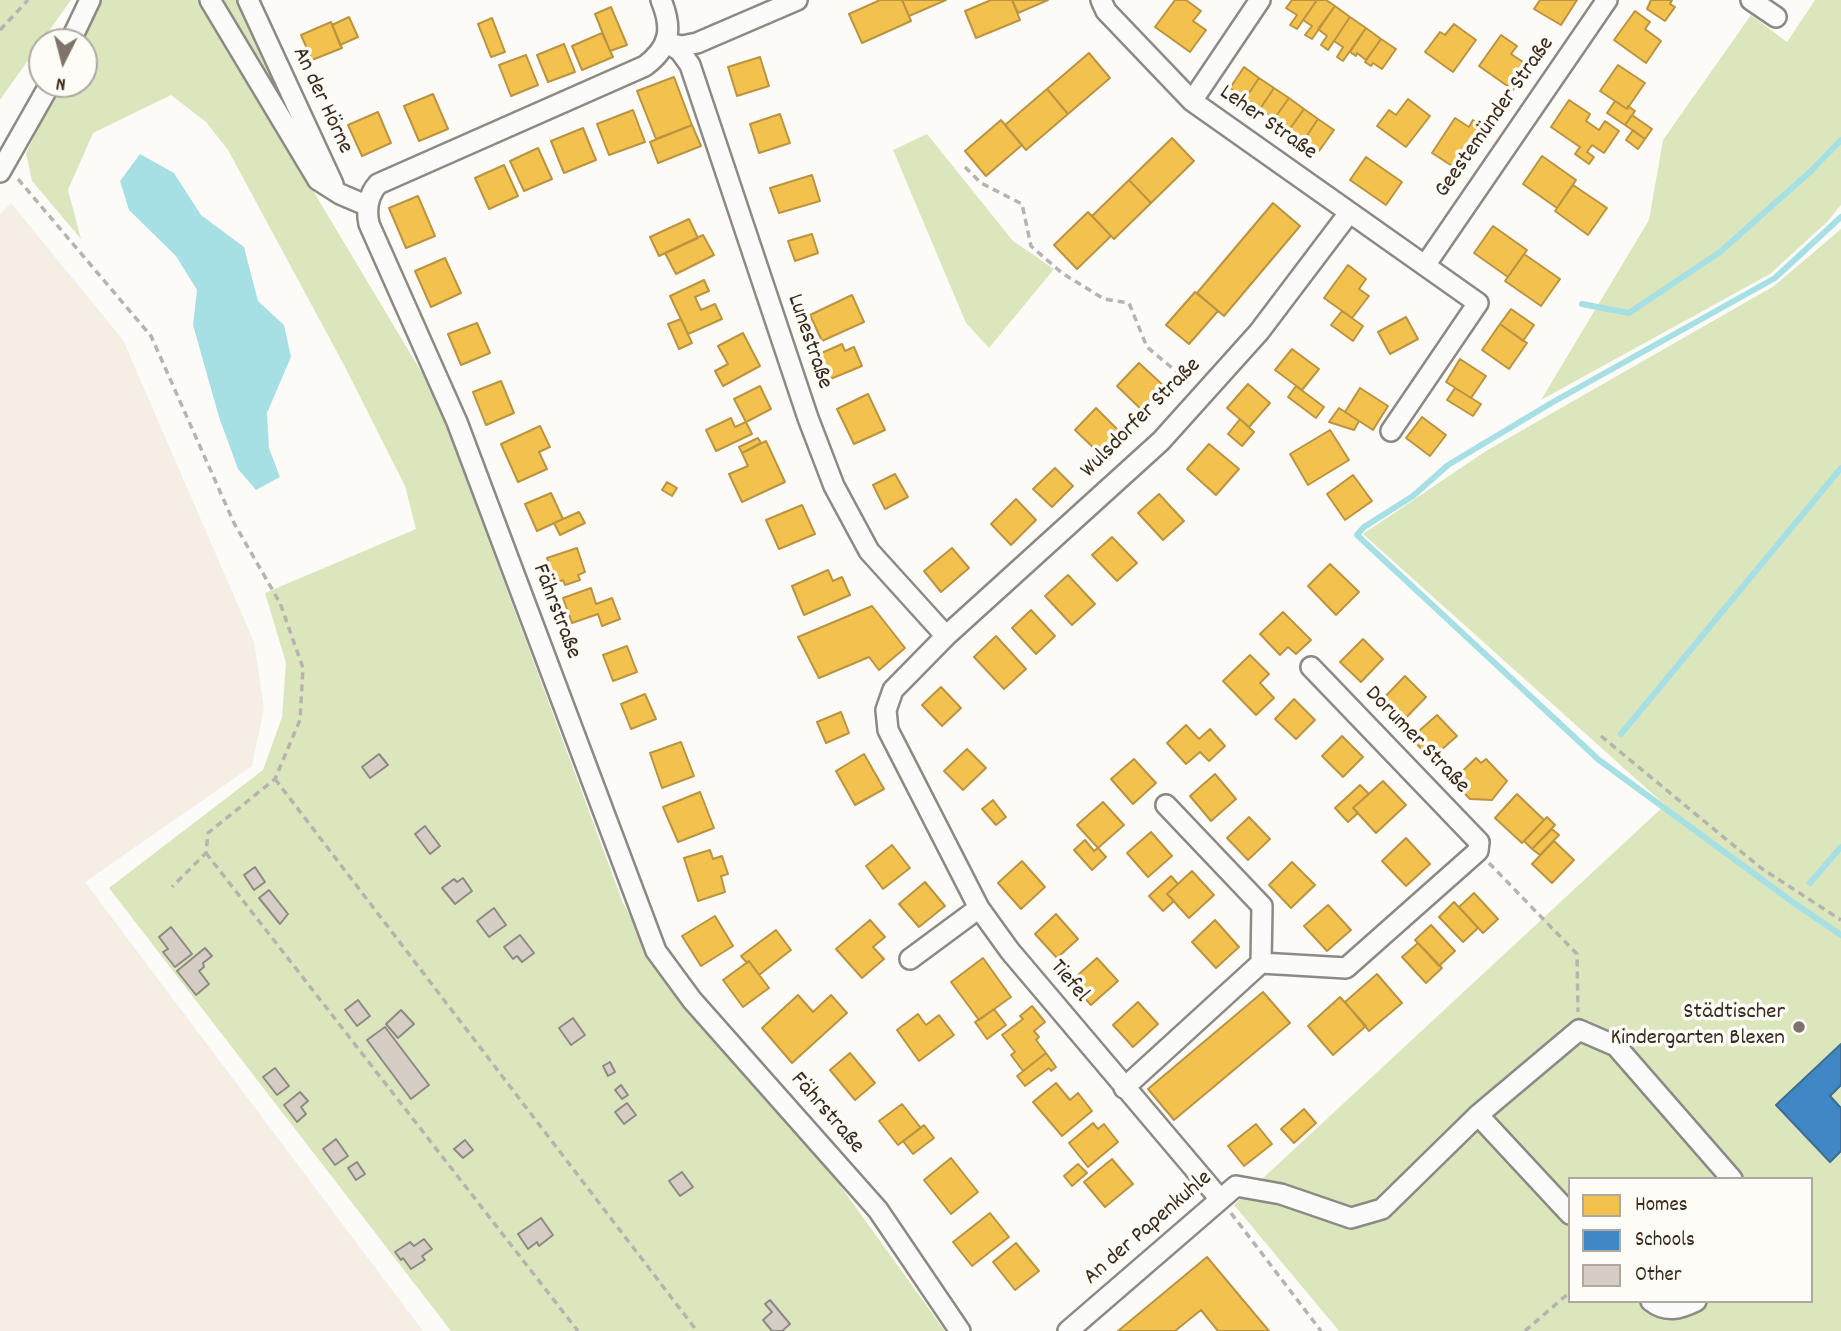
<!DOCTYPE html>
<meta charset="utf-8">
<style>
body{margin:0}
#map{position:relative;width:1841px;height:1331px;overflow:hidden;background:#fcfbf8;font-family:Dekko,sans-serif}
canvas{display:block}
.legend{position:absolute;left:1568px;top:1177px;width:245px;height:126px;box-sizing:border-box;background:#fdfcf7;border:2px solid #afa8a0;margin:0;padding:9px 12px;list-style:none;font-size:21px;color:#3b2a1e}
.legend li{display:flex;align-items:center;gap:14px;height:35px}
.legend b{width:35px;border:2px solid #afa8a0}
.north{position:absolute;left:28px;top:28px;width:70px;height:70px;box-sizing:border-box;background:#fdfcf7;border:2px solid #afa8a0;border-radius:50%;rotate:186deg;font-size:19px;font-weight:700;line-height:28px;text-align:center;color:#3b2a1e}
.north::after{content:'';display:block;margin:auto;width:24px;height:32px;background:#7f736a;clip-path:polygon(50% 0,100% 100%,50% 72%,0 100%)}
</style>
<div id="map">
<canvas width="1841" height="1331"></canvas>
<ul class="legend">
<li><b style="height:19px;background:#f2c14e"></b>Homes</li>
<li><b style="height:19px;background:#3f88c5"></b>Schools</li>
<li><b style="height:19px;background:#d6cec5"></b>Other</li>
</ul>
<div class="north">N</div>
</div>
<script>
const context = document.querySelector('canvas').getContext('2d');
context.lineJoin = 'round';
function paint(path, color) { context.fillStyle = color; context.fill(path, 'evenodd'); }
function trace(path, color, width, dash) { context.strokeStyle = color; context.lineWidth = width; context.lineCap = dash ? 'butt' : 'round'; context.setLineDash(dash || []); context.stroke(path); }
function label(font, color, halo, rows, align = 'center') {
  context.font = font + ' Dekko,sans-serif'; context.lineWidth = 7; context.setLineDash([]); context.textBaseline = 'middle'; context.strokeStyle = halo; context.fillStyle = color; for (const [text, x, y, turn = 0] of rows) {
    context.save(); context.translate(x, y); context.rotate((+turn || 0) * Math.PI / 180); context.textAlign = isNaN(turn) ? turn : align; if (halo) context.strokeText(text, 0, 0); context.fillText(text, 0, 0); context.restore();
  }
}
const built = new Path2D(`
 M11,203L123,340L254,642L264,708L252,766L85,882L423,1331H0V214Z`);
const green = new Path2D(`
 M0,0H71L0,100Z
 M102,0H199L434,393L623,903L661,975L760,1093L831,1173L945,1331H451L109,888L263,770L282,717L286,663L265,593L416,529L405,486L344,365L228,150L206,122L171,95L93,133L68,190L81,239L32,181L26,153L60,84H84V42H81Z
 M218,0H240L305,143Z
 M1815,0H1841V205L1827,222L1770,274L1541,400L1649,220L1663,140L1751,15L1787,42Z
 M927,134L1013,241L1054,269L989,348L966,323L893,150Z
 M1841,229V1331H1339L1234,1205L1665,805L1363,534L1486,451L1774,286ZM1570,1179H1811V1301H1570Z`);
const water = new Path2D(`
 M140,154L174,173L201,215L244,247L258,301L284,325L291,357L267,413L269,448L280,477L256,490L238,469L219,417L193,325L197,290L176,256L129,210L120,181Z`);
const homes = new Path2D(`
 M880,0H902L911,21L862,43L849,14Z
 M902,0H946L909,16Z
 M991,0H1012L1020,20L976,38L965,11Z
 M1012,0H1048L1018,13Z
 M1175,0H1186L1201,11L1193,21L1206,30L1190,52L1155,27Z
 M1292,0H1317L1297,29L1290,25L1297,15L1286,8Z
 M1317,0H1326L1335,6L1312,39L1305,35L1312,26L1303,20Z
 M1540,0H1577L1561,25L1534,9Z
 M1651,0H1672L1670,4L1675,7L1665,21L1647,9Z
 M1335,6L1350,17L1328,50L1321,45L1327,36L1318,29Z
 M611,7L627,45L610,51L595,14Z
 M1635,11L1650,22L1645,29L1661,41L1646,63L1614,40Z
 M349,17L358,37L340,45L332,25Z
 M1350,17L1366,28L1343,61L1337,57L1343,47L1334,41Z
 M492,18L505,52L491,57L478,24Z
 M331,22L342,48L312,60L301,35Z
 M1454,24L1476,40L1453,72L1425,52L1440,32L1445,35Z
 M1366,28L1381,39L1366,60L1357,53L1356,56L1350,52Z
 M602,33L613,57L582,70L572,46Z
 M1501,35L1517,46L1511,54L1529,66L1513,90L1479,66Z
 M1381,39L1396,49L1382,69L1373,63L1371,66L1365,62Z
 M564,44L575,72L548,82L537,55Z
 M1089,53L1110,78L1068,114L1047,89Z
 M526,55L538,85L511,96L499,65Z
 M760,57L769,86L737,96L728,67Z
 M1618,65L1645,83L1627,109L1600,91Z
 M1244,67L1259,78L1245,99L1230,88Z
 M674,77L692,125L656,139L637,91Z
 M1259,78L1274,88L1260,109L1245,99Z
 M1274,88L1289,98L1274,119L1260,109Z
 M1047,89L1068,114L1026,150L1005,125Z
 M433,94L448,129L419,141L404,106Z
 M1289,98L1304,109L1289,130L1274,119Z
 M1408,99L1430,116L1406,147L1377,126L1389,110L1396,115Z
 M1569,100L1590,114L1586,121L1599,130L1605,121L1619,131L1604,153L1592,145L1587,152L1594,157L1589,164L1575,154L1580,147L1551,127Z
 M1615,101L1627,109L1628,106L1635,111L1625,125L1607,113Z
 M1304,109L1318,119L1304,140L1289,130Z
 M633,110L645,142L609,155L597,124Z
 M378,112L391,143L362,156L348,125Z
 M780,114L790,143L759,153L750,124Z
 M1632,115L1652,129L1645,139L1625,125Z
 M1455,118L1469,127L1473,120L1487,128L1460,171L1432,153Z
 M1318,119L1334,130L1319,151L1304,140Z
 M1001,120L1022,145L986,176L965,151Z
 M692,125L701,146L658,163L650,142Z
 M583,128L596,160L564,173L551,141Z
 M1633,130L1645,139L1638,149L1626,140Z
 M1172,138L1194,161L1151,203L1129,180Z
 M538,148L552,179L524,191L510,161Z
 M1542,156L1576,180L1557,208L1523,184Z
 M1366,157L1402,182L1386,205L1350,180Z
 M504,165L518,196L489,209L475,178Z
 M812,175L820,201L779,213L770,188Z
 M1129,180L1151,203L1114,239L1092,216Z
 M1573,185L1607,208L1588,235L1555,211Z
 M418,196L435,236L406,248L389,208Z
 M1273,203L1300,226L1224,316L1197,293Z
 M1088,212L1111,236L1077,269L1054,245Z
 M689,219L698,238L659,256L650,237Z
 M1493,226L1527,250L1508,277L1474,253Z
 M812,234L818,253L795,261L788,241Z
 M703,235L714,255L676,274L665,253Z
 M1524,254L1560,279L1541,306L1505,281Z
 M445,258L461,293L431,307L415,271Z
 M1348,265L1366,279L1359,289L1369,296L1352,318L1324,298Z
 M704,280L709,291L695,297L701,310L715,304L722,319L688,334L670,296Z
 M1195,292L1218,311L1189,344L1166,325Z
 M852,295L864,322L822,341L810,315Z
 M1511,309L1534,325L1523,341L1500,324Z
 M1342,311L1363,326L1353,341L1331,325Z
 M1406,317L1418,339L1390,354L1378,332Z
 M681,319L692,343L679,349L668,324Z
 M477,323L490,353L461,365L448,334Z
 M1500,324L1527,343L1509,369L1482,350Z
 M743,333L760,366L723,386L715,371L728,364L718,346Z
 M842,344L845,351L854,347L862,366L828,380L817,355Z
 M1292,349L1319,369L1302,390L1275,370Z
 M1460,359L1486,376L1471,398L1446,382Z
 M1139,363L1166,388L1143,411L1117,386Z
 M501,381L514,413L486,425L473,392Z
 M1248,384L1270,403L1249,427L1227,408Z
 M760,386L771,409L746,422L734,399Z
 M1296,386L1324,407L1316,418L1288,397Z
 M1360,388L1388,406L1373,430L1345,412Z
 M1455,388L1481,404L1473,416L1447,400Z
 M868,394L885,430L854,444L837,409Z
 M1096,408L1122,434L1101,455L1075,430Z
 M1339,408L1359,421L1354,430L1329,422Z
 M1422,417L1446,435L1430,456L1406,438Z
 M731,418L735,427L746,422L752,434L716,451L706,430Z
 M1240,419L1254,432L1242,446L1228,434Z
 M540,426L550,447L539,452L547,469L518,482L501,444Z
 M1330,430L1349,460L1308,485L1290,454Z
 M758,438L761,443L742,453L739,447Z
 M766,441L785,482L742,502L729,474L748,466L742,453Z
 M1209,444L1239,469L1216,495L1187,469Z
 M1055,468L1073,486L1052,507L1033,489Z
 M895,474L908,497L885,509L873,485Z
 M1353,475L1372,501L1345,520L1327,494Z
 M667,482L677,488L672,496L662,490Z
 M551,493L563,519L537,531L525,504Z
 M1159,494L1184,521L1163,540L1138,513Z
 M1016,499L1036,520L1011,545L991,524Z
 M802,505L815,534L779,549L766,520Z
 M579,512L585,523L560,535L554,523Z
 M1112,537L1137,563L1117,581L1092,555Z
 M577,548L585,572L578,575L580,580L565,585L563,580L556,583L547,558Z
 M952,548L969,568L941,592L924,571Z
 M1330,564L1359,592L1336,615L1308,586Z
 M828,570L833,581L842,577L850,595L804,615L792,586Z
 M1068,575L1095,604L1072,625L1045,596Z
 M591,588L596,604L612,598L620,619L602,626L598,614L572,623L563,598Z
 M872,606L905,648L879,670L869,657L819,678L798,637Z
 M1031,610L1055,636L1036,654L1012,628Z
 M1283,612L1311,640L1296,654L1288,647L1280,655L1260,634Z
 M996,636L1026,669L1004,689L974,657Z
 M1363,639L1383,659L1361,682L1340,662Z
 M627,646L637,672L613,681L603,655Z
 M1250,655L1269,674L1260,683L1274,698L1256,715L1223,681Z
 M1405,676L1426,697L1401,723L1380,702Z
 M941,687L961,708L942,726L922,705Z
 M645,694L656,719L631,729L621,704Z
 M1294,699L1315,720L1296,739L1275,719Z
 M841,712L849,733L826,743L817,722Z
 M1437,715L1457,736L1431,759L1411,738Z
 M1186,725L1199,739L1210,729L1225,746L1209,761L1200,752L1186,764L1167,743Z
 M1342,736L1363,757L1343,777L1322,756Z
 M681,742L694,776L662,788L650,753Z
 M967,749L986,768L963,790L944,771Z
 M864,754L884,789L855,805L836,771Z
 M1476,758L1481,763L1486,759L1507,781L1492,800L1470,799L1452,781Z
 M1134,759L1156,783L1133,804L1111,779Z
 M1215,774L1236,799L1211,821L1190,796Z
 M1383,781L1406,805L1376,833L1353,808Z
 M1360,785L1369,794L1353,808L1358,813L1348,822L1335,808Z
 M700,792L714,828L678,842L663,807Z
 M1517,794L1544,820L1522,843L1495,818Z
 M993,800L1006,817L996,825L982,809Z
 M1103,802L1124,825L1098,848L1077,825Z
 M1249,817L1270,839L1248,860L1227,838Z
 M1547,817L1555,825L1532,849L1524,841Z
 M1552,829L1559,835L1540,855L1532,849Z
 M1151,832L1172,856L1148,877L1127,853Z
 M1406,838L1430,864L1406,886L1382,861Z
 M1085,840L1094,851L1098,848L1106,857L1092,870L1074,850Z
 M1554,841L1574,860L1552,883L1532,864Z
 M892,845L910,868L883,889L866,866Z
 M710,850L713,859L722,856L728,874L721,876L725,892L698,901L684,858Z
 M1022,861L1045,887L1021,909L998,883Z
 M1292,862L1315,885L1291,908L1269,885Z
 M1192,871L1214,895L1189,918L1167,894Z
 M1171,876L1178,884L1167,894L1174,901L1163,911L1149,896Z
 M925,882L945,906L919,927L899,904Z
 M1474,893L1498,919L1483,933L1459,907Z
 M1454,902L1478,928L1463,942L1439,917Z
 M1328,905L1351,930L1327,951L1304,926Z
 M1056,914L1078,939L1057,958L1035,934Z
 M715,916L733,946L701,966L682,936Z
 M870,920L885,937L873,947L884,959L862,978L836,949Z
 M1215,920L1239,947L1216,968L1192,942Z
 M1431,925L1455,951L1439,966L1415,940Z
 M776,930L791,950L759,975L749,961L747,963L741,956Z
 M1418,943L1442,968L1426,983L1402,957Z
 M983,958L1011,997L979,1020L951,982Z
 M1097,958L1118,981L1091,1005L1070,982Z
 M749,961L769,988L743,1007L723,980Z
 M1377,974L1402,1003L1369,1031L1345,1002Z
 M1263,992L1290,1023L1174,1120L1148,1089Z
 M798,995L813,1012L831,995L847,1013L792,1063L762,1028Z
 M1340,997L1366,1026L1333,1055L1308,1026Z
 M1138,1002L1158,1024L1133,1047L1113,1025Z
 M1032,1006L1045,1022L1034,1031L1039,1037L1036,1040L1046,1053L1023,1071L1011,1055L1015,1052L1002,1035L1023,1019L1020,1016Z
 M994,1009L1006,1025L987,1039L975,1022Z
 M918,1014L926,1025L939,1015L954,1035L919,1061L897,1030Z
 M850,1053L875,1083L855,1100L830,1070Z
 M1046,1053L1056,1067L1051,1071L1049,1068L1025,1086L1017,1076Z
 M1056,1083L1070,1100L1078,1093L1092,1111L1062,1136L1033,1102Z
 M902,1104L921,1128L898,1145L879,1121Z
 M1304,1109L1316,1123L1294,1143L1281,1129Z
 M1093,1123L1098,1129L1104,1124L1118,1142L1088,1167L1069,1143Z
 M1256,1124L1272,1144L1244,1166L1228,1146Z
 M924,1125L934,1138L913,1154L903,1141Z
 M951,1158L978,1192L951,1214L924,1180Z
 M1112,1159L1133,1184L1105,1207L1084,1182Z
 M1078,1164L1087,1173L1072,1186L1064,1176Z
 M990,1213L1009,1237L972,1266L953,1242Z
 M1016,1243L1039,1271L1015,1290L993,1262Z
 M1207,1257L1269,1331H1218L1201,1310L1175,1331H1118Z`);
const schools = new Path2D(`
 M1841,1044V1085L1830,1096L1841,1108V1151L1830,1162L1776,1105Z`);
const stream = new Path2D(`
 M1841,217L1775,278L1553,402L1448,465L1413,496L1364,527L1357,535L1599,760L1794,903L1841,935
 M1582,304L1629,313L1720,252L1811,171L1841,140
 M1621,734L1841,468
 M1810,883L1841,847`);
const building = new Path2D(`
 M379,754L388,765L370,778L362,767Z
 M425,826L440,846L430,854L415,834Z
 M255,867L265,882L254,890L244,875Z
 M463,878L472,891L455,904L442,888L454,879L457,882Z
 M269,890L288,914L280,924L259,898Z
 M494,908L506,925L489,937L477,921Z
 M171,927L192,954L175,967L163,952L168,949L159,937Z
 M520,935L534,953L522,962L517,956L513,959L504,947Z
 M205,948L212,956L203,963L204,967L199,971L209,984L196,995L177,971Z
 M358,1000L370,1016L357,1026L345,1010Z
 M401,1010L414,1024L398,1038L386,1024Z
 M573,1018L585,1035L571,1045L559,1028Z
 M385,1027L429,1085L411,1099L367,1040Z
 M610,1062L615,1072L608,1076L603,1066Z
 M275,1068L289,1086L277,1095L263,1077Z
 M621,1085L628,1095L622,1099L615,1090Z
 M300,1092L308,1101L301,1107L306,1114L297,1122L284,1105Z
 M627,1103L636,1115L624,1124L615,1112Z
 M336,1139L348,1156L335,1165L323,1149Z
 M465,1140L473,1150L463,1158L454,1149Z
 M357,1162L365,1174L356,1180L348,1168Z
 M682,1172L693,1187L680,1196L669,1181Z
 M541,1218L553,1235L539,1246L537,1242L528,1249L518,1234Z
 M424,1239L432,1249L422,1256L425,1260L411,1269L403,1258L401,1260L395,1252L410,1242L414,1246Z
 M770,1300L790,1324L782,1331H772L763,1320L772,1312L765,1304Z`);
const path = new Path2D(`
 M0,30L28,0
 M965,167L981,183L1022,204L1031,246L1062,273L1104,299L1129,303L1147,347L1189,382
 M18,179L151,336L234,523L280,603L303,668L300,720L275,779L208,833L206,853L172,887
 M1601,736L1761,868L1841,920
 M275,779L697,1331
 M206,853L578,1331
 M1489,863L1577,954L1578,1012
 M1231,1213L1321,1331
 M1525,1331L1570,1292`);
const minor = new Path2D(`
 M210,0L318,180L340,194L368,206
 M248,0L333,184
 M661,0C673,29 670,47 645,66L378,184C368,195 366,210 369,224L457,422L656,951L692,1000L878,1210L960,1331
 M1101,0L1106,11L1192,101L1478,303L1391,431
 M1751,0L1776,17
 M70,42L90,0
 M666,42L680,51L690,65L808,418L834,486L869,551L946,636
 M667,43L682,46L697,43L797,0
 M1192,101L1260,0
 M0,172L50,84
 M1426,264L1607,0
 M1166,805L1262,906L1261,963
 M910,959L979,908
 M1124,1088L1261,963L1346,968L1478,851L1479,842L1311,667
 M1478,1115L1570,1214
 M1220,1199L1010,951L979,908L888,730L886,710L893,690L946,636L1161,441L1259,332L1349,213
 M1651,1301C1666,1313 1680,1309 1696,1301
 M1068,1331L1236,1186L1281,1194L1351,1218L1382,1209L1478,1115L1579,1030L1616,1046L1732,1179`);
const markers = [
 [1799,1027,7,"#7f736a"]
];
const streetNames = [
 ["An der Hörne",321,101,65],
 ["Geestemünder Straße",1496,118,-55],
 ["Leher Straße",1267,124,35],
 ["Lunestraße",808,342,71],
 ["Wulsdorfer Straße",1142,419,-45],
 ["Fährstraße",555,612,69],
 ["Dorumer Straße",1416,741,46],
 ["Tiefel",1068,982,50],
 ["Fährstraße",826,1114,49],
 ["An der Papenkuhle",1149,1229,-41]
];
const poiNames = [
 ["Städtischer",1785,1014],
 ["Kindergarten Blexen",1785,1040]
];
paint(built, '#f5eee4');
paint(green, '#dce6bc');
paint(water, '#a7e0e4');
paint(homes, '#f2c14e');
trace(homes, '#bb9440', 2);
paint(schools, '#3f88c5');
trace(schools, '#3e6c93', 2);
trace(stream, '#a7e0e4', 6);
paint(building, '#d6cec5');
trace(building, '#8d8985', 2);
trace(minor, '#8d8985', 24);
trace(path, '#b6b4b1', 3.5, [7, 5]);
trace(minor, '#fbfbf9', 19);
for (const [x, y, r, color] of markers) { const dot = new Path2D(); dot.arc(x, y, r, 0, 2 * Math.PI); context.fillStyle = color; context.fill(dot); trace(dot, '#fdfcf7', 2.5); }
label('23px', '#3b2a1e', '#fdfcf7', streetNames);
label('23px', '#3b2a1e', '#fdfcf7', poiNames, 'right');
</script>
